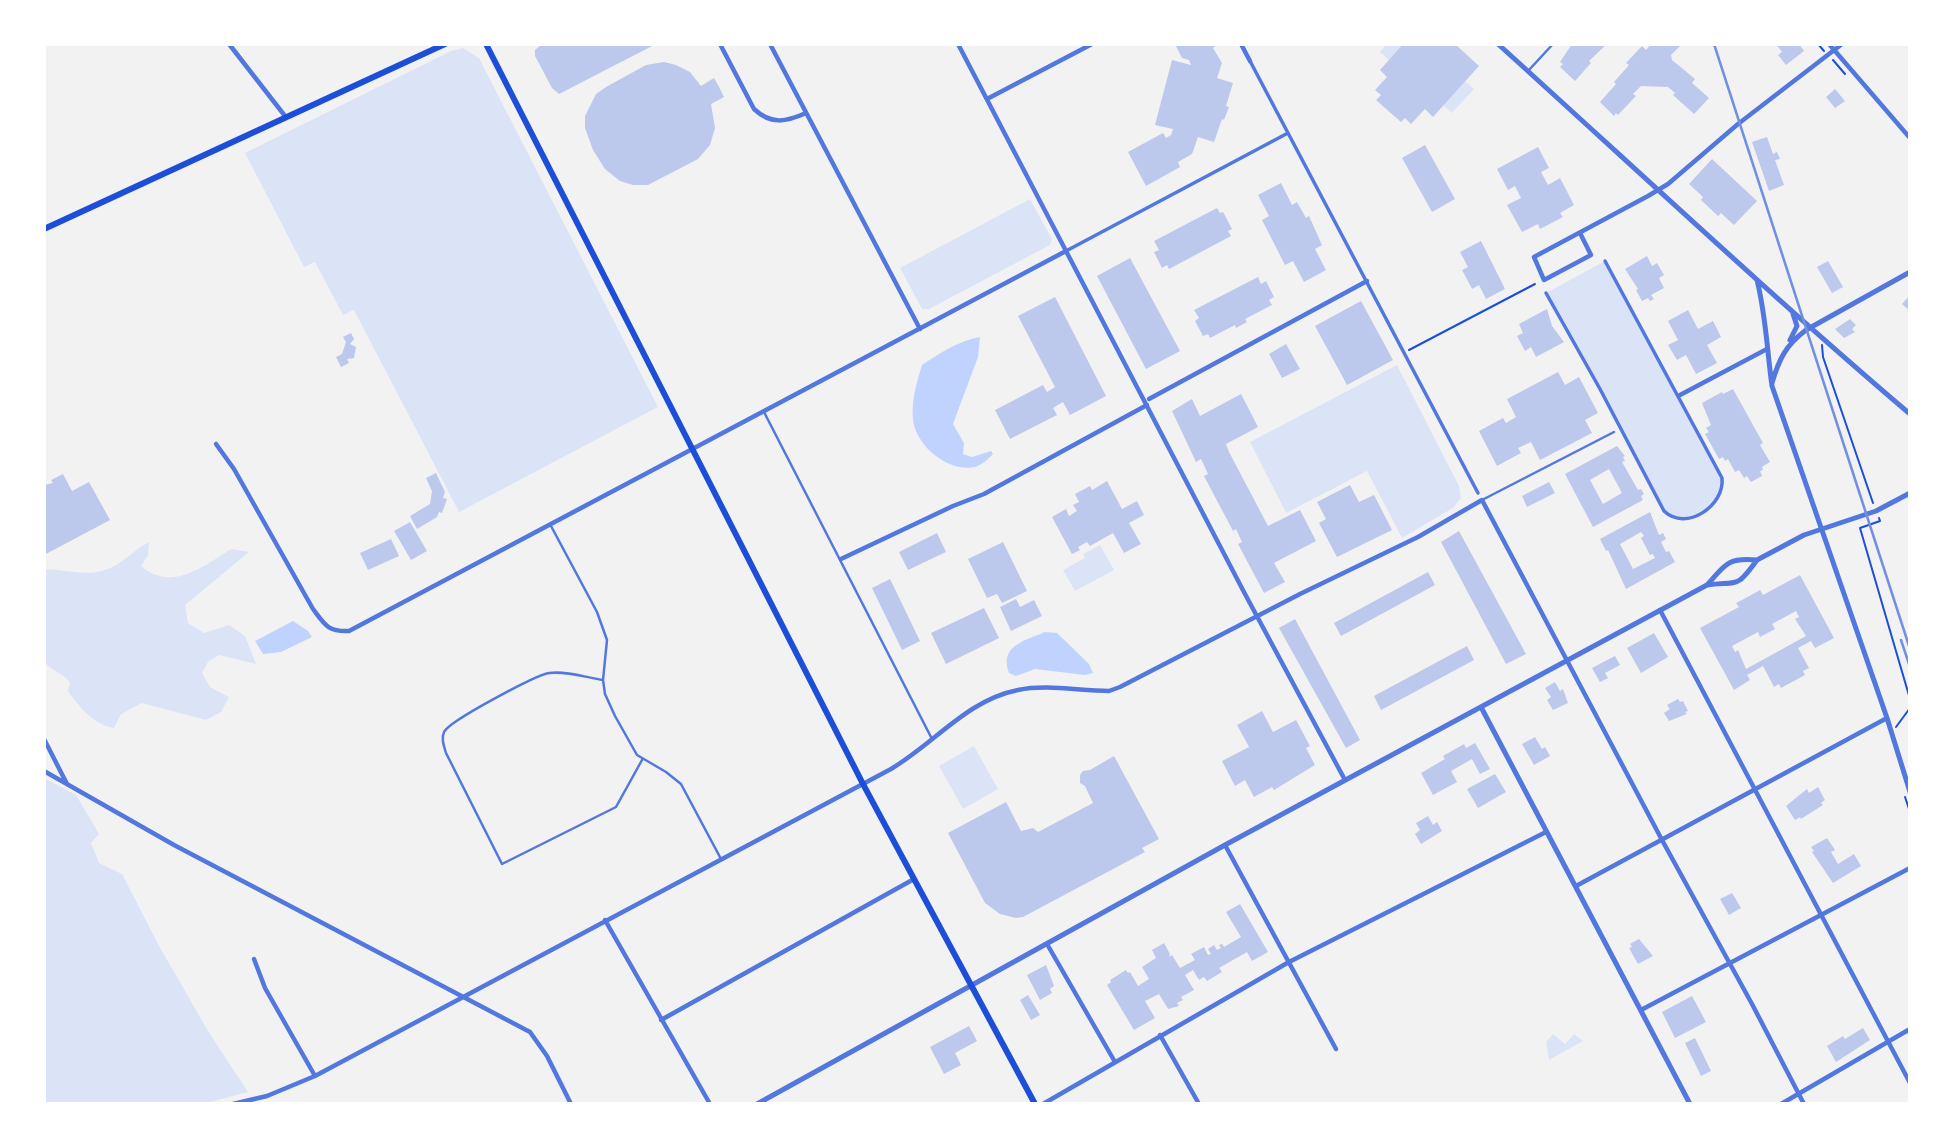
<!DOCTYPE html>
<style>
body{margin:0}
#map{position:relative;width:1954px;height:1148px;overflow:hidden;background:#f2f2f2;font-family:Arial,sans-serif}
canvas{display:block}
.frame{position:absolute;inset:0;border:46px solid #fff;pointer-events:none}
</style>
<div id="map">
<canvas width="1954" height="1148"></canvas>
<div class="frame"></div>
</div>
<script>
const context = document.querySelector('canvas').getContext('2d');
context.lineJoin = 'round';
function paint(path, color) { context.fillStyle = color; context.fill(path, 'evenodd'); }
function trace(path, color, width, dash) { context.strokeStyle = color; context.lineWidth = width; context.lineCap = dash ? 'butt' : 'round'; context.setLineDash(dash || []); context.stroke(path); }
const green = new Path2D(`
 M1387,44H1403L1389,60L1380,52Z
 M463,48L479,58L658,407L459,512L354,310L343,315L315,262L304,267L245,153L451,51Z
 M1465,81L1474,89L1452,113L1443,105Z
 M1030,199L1052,239L1050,245L929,309H922L900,268Z
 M1605,261L1722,478C1724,502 1705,510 1687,519L1668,515L1546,293Z
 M1397,365L1459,486L1461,498L1453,508L1402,538L1367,471L1286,513L1250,442Z
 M149,542L148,555L141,566C171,592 203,567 231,549L249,552L185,605L188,623L204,633L229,625L245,636L256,664L219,655L208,662L202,673L210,687L229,697L221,712L206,720L142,703L121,714L114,728C94,725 79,707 68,691L70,682C62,673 52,671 44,662V569C69,570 93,579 116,565C128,558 137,548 149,542Z
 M1100,545L1114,570L1075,591L1063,570L1085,558L1083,554Z
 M974,746L998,789L963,809L939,766Z
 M44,778L76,795L99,834L91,843L99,863L122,874L158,944L208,1031L248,1092L203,1104H44Z
 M1553,1034L1565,1044L1574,1034L1583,1041L1549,1060L1546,1042Z`);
const water = new Path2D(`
 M980,337L978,357L953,424L964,443L963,454L972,457L991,451L993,454C988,459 982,465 975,467C948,473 915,445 913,419C911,401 917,382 922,365C940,353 958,341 980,337Z
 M293,621L308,631L312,637L281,652L263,654L255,641Z
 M1045,632L1057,633L1089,664L1093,673L1085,675L1035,669L1016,676L1009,673C999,646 1024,641 1045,632Z`);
const building = new Path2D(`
 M542,44H656L559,94L552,88L535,56V50Z
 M1175,44H1218L1213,48L1222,63L1217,78L1233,83L1226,106L1229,107L1224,120L1222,119L1214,142L1198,137L1192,154L1178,162L1180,167L1146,186L1128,152L1163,133L1166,138L1171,135L1173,129L1155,125L1172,60L1191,65L1189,60L1182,58Z
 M1403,44H1455L1479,66L1433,117L1425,109L1411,124L1405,118L1401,122L1376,100L1381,95L1375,90L1387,77L1380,70Z
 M1572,44H1607L1589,61L1591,63L1575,81L1560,67L1563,64L1560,62Z
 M1651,44H1682L1671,55L1672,60L1695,79L1692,83L1709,98L1694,114L1673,95L1675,93L1668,87L1641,86L1633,94L1636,96L1618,115L1616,113L1614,116L1600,102L1616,84L1614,82L1629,65L1626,63L1642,46L1646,50Z
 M1776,44H1799L1804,51L1786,65L1778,55L1782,52Z
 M664,62L676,65L690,72L701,86L714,78L719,87L724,97L711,104L715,128L710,145L698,159L648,185H633L620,181L605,169L593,150L585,128V116L596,94L606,87L646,65Z
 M1835,89L1845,101L1835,108L1826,97Z
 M1767,137L1773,154L1777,152L1780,159L1775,160L1784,185L1769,191L1752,142Z
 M1425,145L1455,199L1432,212L1402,158Z
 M1538,147L1549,168L1541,172L1548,185L1560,178L1574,205L1560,213L1563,217L1540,229L1538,224L1522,232L1507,205L1521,198L1515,186L1508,190L1497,169Z
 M1712,159L1757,201L1734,225L1721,213L1718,216L1701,200L1703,197L1689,184Z
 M1281,183L1292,205L1297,202L1306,218L1309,216L1322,245L1315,249L1326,270L1304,282L1293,261L1285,265L1262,220L1269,216L1258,195Z
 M1217,208L1220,213L1223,212L1232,229L1228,231L1231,236L1169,269L1167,265L1162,268L1154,252L1159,250L1154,241Z
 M1481,241L1505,289L1486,299L1479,285L1472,289L1462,270L1468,267L1460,252Z
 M1647,256L1652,266L1657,263L1664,275L1659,278L1664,288L1651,295L1654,299L1650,301L1648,298L1642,301L1636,290L1638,289L1625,269Z
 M1130,258L1180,351L1146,369L1097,276Z
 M1828,261L1843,287L1832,293L1817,267Z
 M1258,277L1261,284L1266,281L1274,297L1269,300L1272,305L1245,319L1247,322L1236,328L1235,325L1210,338L1208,334L1203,336L1195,321L1199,318L1194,310Z
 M1910,295V311L1902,304Z
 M1055,297L1106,396L1070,415L1063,402L1053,408L1057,415L1010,439L995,410L1043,385L1047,392L1055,387L1018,316Z
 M1361,301L1393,360L1347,385L1315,326Z
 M1547,309L1552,326L1564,342L1536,357L1531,347L1525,351L1517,336L1523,333L1519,324Z
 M1688,310L1698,329L1713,321L1721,337L1707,345L1717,363L1696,374L1686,355L1677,360L1668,345L1678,340L1668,321Z
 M1850,319L1856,325L1852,329L1855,332L1844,338L1835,329Z
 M351,333L354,339L350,344L356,347L354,358L347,359L349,363L341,367L336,357L342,354L346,342L343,337Z
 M1286,344L1300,369L1282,378L1269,354Z
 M1558,372L1565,385L1579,377L1598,413L1585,420L1592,433L1540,460L1531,442L1518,448L1521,453L1497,466L1479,431L1503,418L1506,423L1516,417L1507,399Z
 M1733,389L1763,443L1760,445L1770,462L1762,467L1763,470L1760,471L1762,476L1751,482L1747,476L1744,478L1739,470L1735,472L1728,459L1725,461L1723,457L1719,459L1705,434L1709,432L1706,428L1711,425L1702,403L1722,392L1723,394Z
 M1241,394L1258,427L1226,444L1229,452L1268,526L1300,510L1316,541L1274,563L1285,582L1264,593L1238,544L1242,542L1236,529L1233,531L1204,476L1208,474L1201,459L1196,462L1172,411L1192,399L1200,416Z
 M1617,446L1625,456L1623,457L1625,461L1622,462L1638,490L1641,489L1644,494L1641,496L1643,500L1593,527L1565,474ZM1609,469L1622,493L1603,504L1590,480Z
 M436,473L445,492L443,498L447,499L442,513L439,512L437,517L417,529L410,516L430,504L432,491L426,478Z
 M63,474L72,491L89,482L110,520L44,555V485L53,483L51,480Z
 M1107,481L1122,509L1137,501L1144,515L1129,523L1141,544L1124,553L1113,533L1090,546L1087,542L1078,547L1080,550L1072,554L1052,517L1066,509L1069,516L1077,511L1073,505L1079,502L1075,494L1090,486L1092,490Z
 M1549,482L1555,493L1527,507L1522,496Z
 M1350,485L1359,502L1374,495L1392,530L1337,557L1319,523L1326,519L1317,502Z
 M1650,512L1659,535L1663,533L1666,539L1661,542L1666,552L1669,551L1675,562L1626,589L1608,550L1606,551L1600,539ZM1641,532L1644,536L1641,538L1650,555L1653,554L1655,558L1633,569L1620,544Z
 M410,522L427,551L411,560L394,531Z
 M1459,531L1526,654L1506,664L1441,542Z
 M937,533L946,552L908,570L899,552Z
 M391,539L399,556L368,570L360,553Z
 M1003,542L1027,591L1002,603L997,594L987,598L968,559Z
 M1428,572L1435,585L1341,636L1334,623Z
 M1800,575L1834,638L1815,648L1811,641L1798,648L1809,668L1803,671L1805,675L1781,688L1779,684L1774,687L1763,666L1747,675L1750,680L1734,690L1700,628L1739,607L1736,603L1744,599L1760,590L1763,595ZM1796,611L1799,617L1795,619L1806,636L1746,669L1738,650L1735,652L1732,646L1758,632L1760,637L1775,629L1772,624Z
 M890,579L920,641L902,650L872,588Z
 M1016,599L1020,607L1034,600L1042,616L1011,631L1000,607Z
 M984,608L999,638L946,664L931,633Z
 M1295,619L1360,740L1346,748L1279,628Z
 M1654,633L1668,657L1641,673L1627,648Z
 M1467,646L1474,660L1381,710L1374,696Z
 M1615,656L1620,665L1605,673L1608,678L1600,682L1592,668Z
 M1555,682L1560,691L1563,689L1568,703L1553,710L1547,700L1551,697L1545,688Z
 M1678,699L1680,702L1683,701L1688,711L1685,712L1687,714L1669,721L1664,713L1670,709L1667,705Z
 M1262,711L1273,732L1296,720L1310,746L1306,748L1315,765L1274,790L1272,787L1254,797L1245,780L1235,786L1222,761L1249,747L1237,725Z
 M1535,737L1542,749L1545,747L1550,756L1534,765L1522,744Z
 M1475,743L1490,769L1480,774L1472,759L1451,771L1457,782L1433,795L1421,773L1445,759L1443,756L1464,744L1466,748Z
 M1114,756L1159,839L1142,848L1145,852L1023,917L1016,918L1000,914L985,903L948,833L1006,802L1021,831L1033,828L1038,832L1093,803L1085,786L1080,783V775L1083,771L1090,770Z
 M1495,774L1506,792L1478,808L1467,789Z
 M1818,787L1825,800L1821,803L1823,805L1801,819L1800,817L1795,820L1786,806L1807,789L1809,793Z
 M1428,816L1433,825L1437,822L1442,831L1421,844L1415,834L1420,830L1416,823Z
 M1827,838L1835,850L1831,852L1838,864L1854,854L1861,866L1833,883L1812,852L1814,851L1811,847Z
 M1732,893L1741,908L1729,915L1720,899Z
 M1240,904L1268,952L1252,961L1247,952L1219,968L1222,972L1207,981L1204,977L1199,980L1193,970L1185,975L1194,990L1181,997L1183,1000L1177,1003L1179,1006L1168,1009L1159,994L1145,1001L1155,1018L1134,1030L1107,985L1111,982L1110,980L1126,970L1128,973L1130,972L1138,986L1149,979L1142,967L1156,958L1152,950L1164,943L1170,954L1169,957L1172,955L1180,968L1195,960L1191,954L1204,947L1208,955L1211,954L1208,949L1214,945L1217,950L1221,948L1219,945L1222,944L1224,947L1241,937L1226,912Z
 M1639,939L1653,956L1638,964L1629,948L1632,947L1630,944Z
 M1046,965L1054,986L1050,989L1052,993L1040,1000L1027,975Z
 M1028,995L1040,1015L1031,1020L1020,1000Z
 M1692,996L1706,1022L1675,1038L1662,1012Z
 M969,1026L977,1041L955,1053L961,1065L944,1074L930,1047Z
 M1863,1028L1870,1040L1836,1062L1827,1046L1843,1036L1845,1039Z
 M1695,1038L1711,1071L1701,1076L1685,1043Z`);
const path = new Path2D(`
 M1818,44L1824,51
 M1833,60L1845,74
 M1822,345L1823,357L1873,503
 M1409,350L1535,284
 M1879,518L1880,521L1860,528L1910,699
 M1896,727L1910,708
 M1905,797L1910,812`);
const service = new Path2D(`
 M1528,71L1553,44
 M764,412L932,739
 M1482,500L1614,432
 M551,526L597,612L607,640L603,680L605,694L615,716L637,755L666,772L681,784L721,859
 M603,680C585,677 567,671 549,673C536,675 449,721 444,732C441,739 444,746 446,753L502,864L616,807L642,760`);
const pedestrian = new Path2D(`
 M1250,61L1478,493
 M1066,251L1288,133
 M1546,293L1600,389L1664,511C1686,532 1725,506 1722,478L1605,261`);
const minor = new Path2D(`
 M229,44L285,116
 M720,44L754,109C771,125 786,122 806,113
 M770,44L920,329
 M958,44L1245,594L1345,780
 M1241,44L1250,61
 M1829,44L1910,138
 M987,99L1092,44
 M1580,233L1591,255L1544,280L1534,257L1648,196L1668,184L1738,124L1842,44
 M1680,395L1767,349
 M1149,399L1367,281
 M216,444L234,469L313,609C325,625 328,632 349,631L1066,251
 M841,559L953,506L984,494L1147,405
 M1660,610L1910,1083
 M44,739L67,784
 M44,771L174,845L530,1032L547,1056L571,1104
 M1225,845L1336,1049
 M1576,886L1887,718
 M605,920L710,1104
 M1047,944L1115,1062
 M254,959L265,988L315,1076
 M1641,1010L1910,868
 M661,1020L914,879
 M1160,1035L1199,1104
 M233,1104L267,1096L315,1076L891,769C935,743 967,700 1018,690C1047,684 1079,691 1109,691L1120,687L1300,594L1418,537L1482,500L1662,840L1752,1004L1804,1104
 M1043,1104L1289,962L1546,832
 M1781,1104L1910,1029`);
const tertiary = new Path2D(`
 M1498,44C1635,168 1769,294 1910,414
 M1757,280C1766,316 1767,350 1772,386L1887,718L1910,792
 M1790,340L1797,326L1793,314
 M1772,383C1779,359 1786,345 1806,330L1910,272
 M1757,560L1804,535L1876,511L1910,493
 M1481,707L1690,1104
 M757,1104L1225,845L1707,585C1725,565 1727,557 1757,560C1736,589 1739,581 1707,585`);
const secondary = new Path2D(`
 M486,44L863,784L1035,1104
 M44,229L445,44`);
const rail = new Path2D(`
 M1714,44L1910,649
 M1901,640L1910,667`);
paint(green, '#dbe4f7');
paint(water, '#bfd3fe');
paint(building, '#bdc9ec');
trace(path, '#1d4ed8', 2);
trace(service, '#5277de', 2.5);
trace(pedestrian, '#5277de', 3.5);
trace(minor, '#5277de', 4.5);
trace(tertiary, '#5277de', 5);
trace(secondary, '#1d4ed8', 6);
trace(rail, '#7290e2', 2.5);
</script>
